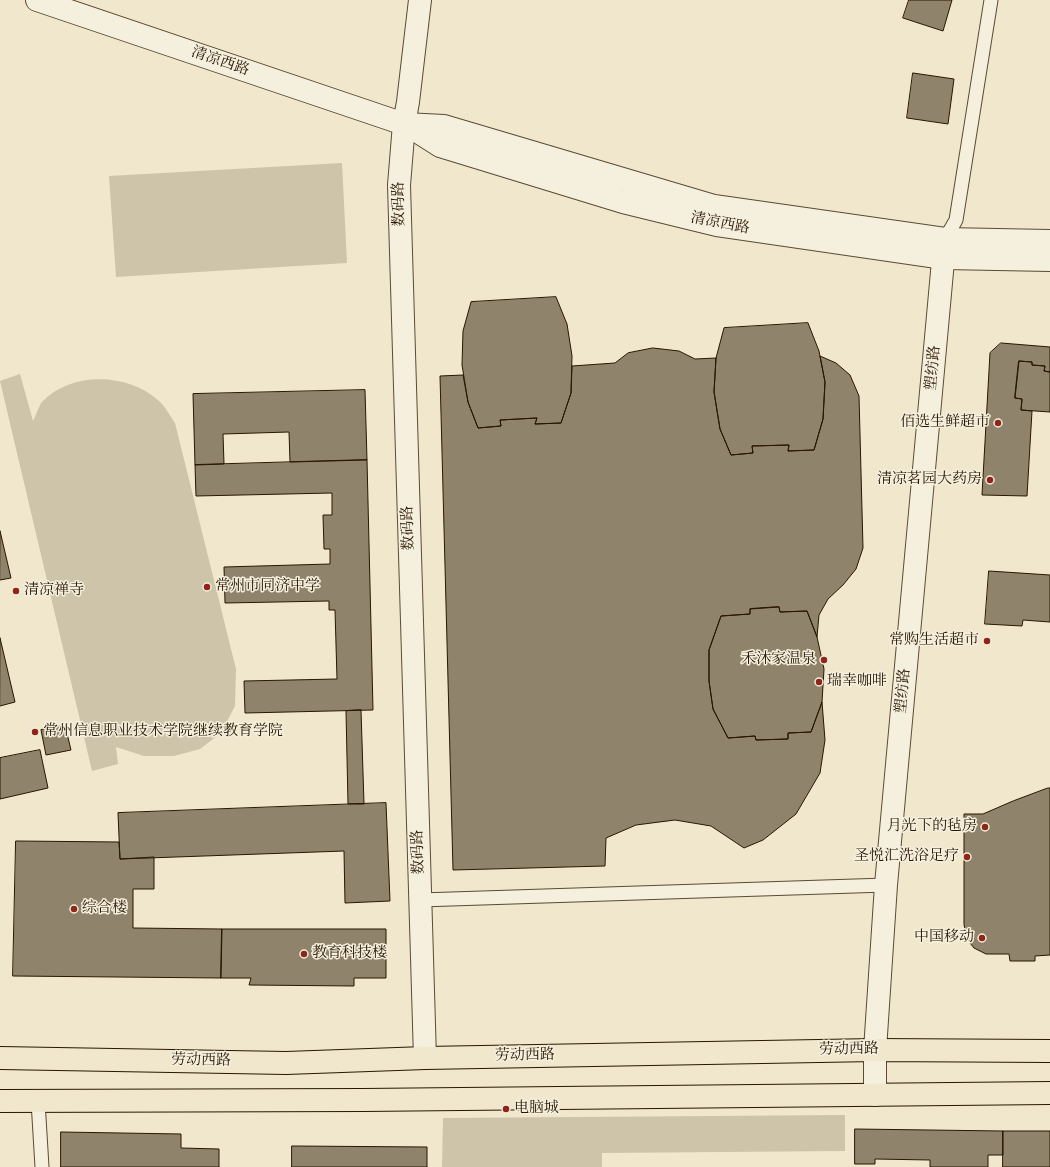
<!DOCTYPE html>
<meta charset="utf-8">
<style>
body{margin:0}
canvas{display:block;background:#f0e7cd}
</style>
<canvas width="1050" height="1167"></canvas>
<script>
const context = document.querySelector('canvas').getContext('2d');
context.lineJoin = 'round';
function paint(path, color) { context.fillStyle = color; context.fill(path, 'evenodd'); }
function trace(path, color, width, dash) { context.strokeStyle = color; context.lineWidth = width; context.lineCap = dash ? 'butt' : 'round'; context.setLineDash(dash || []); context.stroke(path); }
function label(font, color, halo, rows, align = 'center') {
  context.font = font + ' "IM FELL Double Pica","Noto Serif SC",serif'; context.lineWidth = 3; context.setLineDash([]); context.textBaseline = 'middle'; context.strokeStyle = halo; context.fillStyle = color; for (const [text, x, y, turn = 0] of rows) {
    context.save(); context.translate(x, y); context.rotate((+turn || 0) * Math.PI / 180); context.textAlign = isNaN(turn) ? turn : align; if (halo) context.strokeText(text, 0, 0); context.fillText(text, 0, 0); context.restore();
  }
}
const green = new Path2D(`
 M342,163L347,263L116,277L109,176Z
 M20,374L33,421C36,416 38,407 42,402C72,371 128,373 159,401C165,406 170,416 175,423L236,669L235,706L221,733L200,749L174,756H144L116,747L118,764L92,771L0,381Z
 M845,1115V1151L602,1153V1167H442L443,1118Z`);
const building = new Path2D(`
 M909,0H952L943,31L903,18Z
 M913,73L954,79L948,124L907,118Z
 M556,297L567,324L572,356L571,393L561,423L535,424L537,418L500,420L501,426L478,428L468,402L462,365L463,331L471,302Z
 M808,323L819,351L825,382L823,419L814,450L788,451L789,445L752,446L753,453L731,455L720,429L714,392L716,358L724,328Z
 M1001,343L1050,347V372L1044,371L1045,366L1032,365V362L1019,361L1015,398L1022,399L1021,410L1032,411L1027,496L982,495L990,353Z
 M653,348L679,351L695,359L716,358L714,392L720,429L731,455L753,453L752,446L789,445L788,451L814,450L823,419L825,382L820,356L836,363L850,375L859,396L863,548L856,569L843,585L828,599L819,615L817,637L807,611L780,612L779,607L750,609V614L721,616L709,650V681L713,709L728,738L755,736L756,740L788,739V733L811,732L822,702L825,740L820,773L796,814L763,840L744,848L711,826L675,820L636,825L606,838L605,866L453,870L440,376L463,375L468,402L478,428L501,426L500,420L537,418L535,424L561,423L571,393L572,366L615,363L628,353Z
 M1019,361L1032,362V365L1045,366L1044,371L1050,372V412L1021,410L1022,399L1015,398Z
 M365,390L367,460L290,462L289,432L223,434L224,464L195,465L193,394Z
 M367,460L373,710L245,713L244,681L337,679L335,610H329V601L225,603L224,567L330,564V549H324L323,515H332V493L196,496L195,465Z
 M0,531L11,578L0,580Z
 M989,571L1050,575V622L1023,620L1022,626L985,624Z
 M779,607L780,612L807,611L817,637L824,669L822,702L811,732L788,733V739L756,740L755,736L728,738L713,709L709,681V650L721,616L750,614V609Z
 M0,638L15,702L0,706Z
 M361,710L364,804H348L346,711Z
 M65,725L71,750L46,755L41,730Z
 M40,750L48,788L0,799V758Z
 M1048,788H1050V955L1035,956V961H1010L1009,954H986L974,948L966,938L964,924V814H983L1013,801Z
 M386,803L390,901L345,903L344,851L120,859L118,813Z
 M16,841L119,842L120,859L154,857V889H133V928L222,929L221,978L13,976Z
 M222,929H386V978H354V986L249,985L251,978H221Z
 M855,1129L1003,1131V1155H988V1167H930V1160L875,1159V1164H855Z
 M1003,1131H1050V1167H1003Z
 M61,1132L181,1134V1148L219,1149V1167H61Z
 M292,1146L427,1147V1167H292Z`);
const service = new Path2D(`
 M945,239L956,220L991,0
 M420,900L886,885
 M38,1101L42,1167`);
const minor = new Path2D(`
 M420,0L408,102L404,124L399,185L425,1058
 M875,1095V1050L886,885L945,239`);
const tertiary = new Path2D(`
 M37,0L404,124L444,126L714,206L945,239L1050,241
 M407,125L440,146L623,202L717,225L944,258L1050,260`);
const primary = new Path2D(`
 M0,1058L286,1063L425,1058L875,1050L1050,1051
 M0,1101L363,1100L1050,1093`);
const markers = [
 [998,423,4,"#8f2418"],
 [990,480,4,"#8f2418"],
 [207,587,4,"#8f2418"],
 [16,591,4,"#8f2418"],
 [987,641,4,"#8f2418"],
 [824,660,4,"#8f2418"],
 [819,682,4,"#8f2418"],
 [35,732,4,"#8f2418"],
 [985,827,4,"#8f2418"],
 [967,857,4,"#8f2418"],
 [74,909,4,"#8f2418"],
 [982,938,4,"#8f2418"],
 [304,954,4,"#8f2418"],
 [506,1109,4,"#8f2418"]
];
const streetNames = [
 ["清凉西路",220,62,19],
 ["数码路",400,204,-91],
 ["清凉西路",720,224,11],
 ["塑纺路",934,368,-85],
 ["数码路",409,528,-92],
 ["塑纺路",904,691,-85],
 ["数码路",419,852,-92],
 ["劳动西路",849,1050,-1],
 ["劳动西路",525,1056,-1],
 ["劳动西路",201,1061,1]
];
const poiNames = [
 ["佰选生鲜超市",990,423],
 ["清凉茗园大药房",982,480],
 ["常州市同济中学",215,587,"left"],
 ["清凉禅寺",24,591,"left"],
 ["常购生活超市",979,641],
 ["禾沐家温泉",816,660],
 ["瑞幸咖啡",827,682,"left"],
 ["常州信息职业技术学院继续教育学院",43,732,"left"],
 ["月光下的毡房",977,827],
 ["圣悦汇洗浴足疗",959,857],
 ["综合楼",82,909,"left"],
 ["中国移动",974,938],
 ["教育科技楼",312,954,"left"],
 ["电脑城",514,1109,"left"]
];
paint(green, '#cec4aa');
paint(building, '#90836b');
trace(building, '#291700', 1);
trace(service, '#5b4b33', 15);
trace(minor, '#5b4b33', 24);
trace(tertiary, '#5b4b33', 24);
trace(primary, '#291700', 24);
trace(service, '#f5efde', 13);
trace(minor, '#f5efde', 22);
trace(tertiary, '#f5efde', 22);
trace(primary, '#f0e7cd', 22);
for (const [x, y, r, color] of markers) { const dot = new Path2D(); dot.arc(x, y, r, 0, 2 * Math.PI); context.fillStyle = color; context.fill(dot); trace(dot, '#f5efde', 1.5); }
label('15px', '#291700', '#f5efde', streetNames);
label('15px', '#291700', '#f5efde', poiNames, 'right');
</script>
